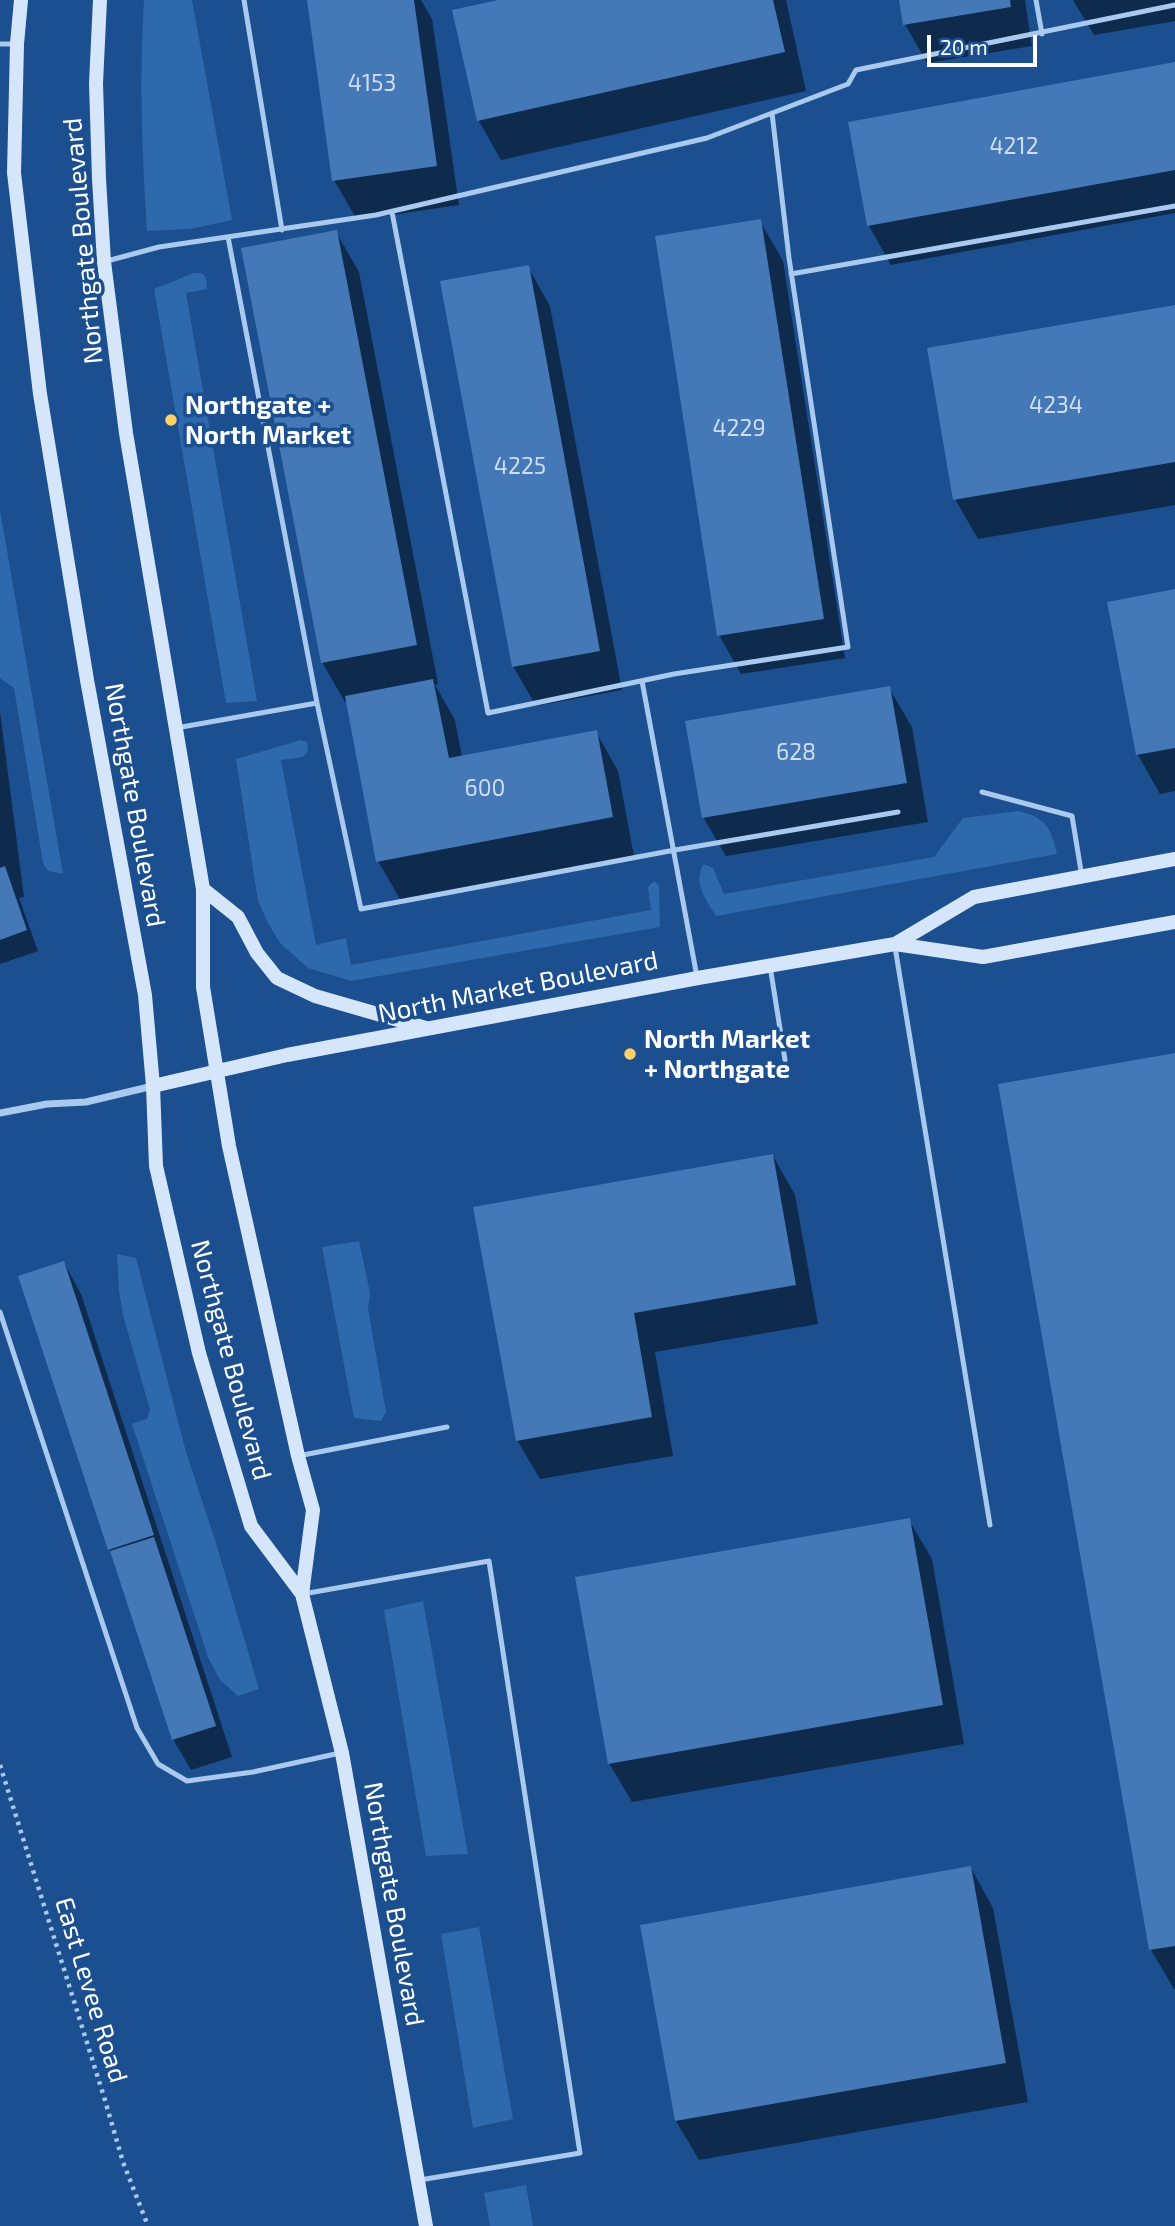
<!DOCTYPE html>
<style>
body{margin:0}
#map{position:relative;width:1175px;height:2226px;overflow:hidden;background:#1b4f8f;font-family:"Exo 2",sans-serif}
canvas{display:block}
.scale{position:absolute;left:927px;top:35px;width:110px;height:32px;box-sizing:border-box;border:4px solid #fff;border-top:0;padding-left:9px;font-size:21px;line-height:24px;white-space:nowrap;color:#fff;-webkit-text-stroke:5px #1b4f8f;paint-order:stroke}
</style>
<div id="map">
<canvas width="1175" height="2226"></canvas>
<div class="scale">20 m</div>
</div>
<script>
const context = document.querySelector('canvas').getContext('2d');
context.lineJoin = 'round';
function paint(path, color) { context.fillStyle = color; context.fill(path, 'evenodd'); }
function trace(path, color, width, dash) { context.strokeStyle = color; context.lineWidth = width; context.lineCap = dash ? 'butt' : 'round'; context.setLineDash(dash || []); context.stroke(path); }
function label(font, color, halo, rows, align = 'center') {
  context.font = font + ' "Exo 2",sans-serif'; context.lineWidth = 7; context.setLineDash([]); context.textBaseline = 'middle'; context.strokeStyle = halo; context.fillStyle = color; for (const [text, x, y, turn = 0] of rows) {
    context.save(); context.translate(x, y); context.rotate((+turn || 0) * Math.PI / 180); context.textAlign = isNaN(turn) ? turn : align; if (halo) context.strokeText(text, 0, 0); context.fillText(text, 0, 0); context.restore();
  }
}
const green = new Path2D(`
 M144,0H192L232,220L190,229L147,231C142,154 139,77 144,0Z
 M194,273H202L206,278L207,289L186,293L257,701L226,703L154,289Z
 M0,510L63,874L48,871L43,863L14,688L0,678Z
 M301,740L307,742L308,751L303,757L281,760L316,945L346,938L351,965L651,910L648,887L654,881L659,885L660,927L351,981L308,968L280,943L268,923L258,901L236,759Z
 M1018,811C1046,817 1051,828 1057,854L716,916C706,899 692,883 704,864L713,868L724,894L934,857L963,818Z
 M359,1241L370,1293L368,1309L386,1412L381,1421L354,1418L322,1247Z
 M117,1254L136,1258L186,1452L216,1543L259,1689L238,1696L220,1680L208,1657L132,1424L147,1419L150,1410L123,1315L119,1291Z
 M423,1601L468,1854L426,1856L384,1610Z
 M479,1927L513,2119L473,2128L441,1934Z
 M526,2185L533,2226H490L484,2193Z`);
const shadow = new Path2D(`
 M308,0H421L432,19L459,205L357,220L334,180Z
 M506,0H786L806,91L501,160L479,121L454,12Z
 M901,0H1025L1032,46L927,63L905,24Z
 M1073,0H1175V21L1094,35Z
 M1175,64V213L891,265L869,226Z
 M760,221L783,261L845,658L741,674L719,635Z
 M336,232L359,272L438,684L435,685L455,720L462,757L596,732L618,771L634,856L401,901L378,861L347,701L345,702L322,662Z
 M528,267L550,306L622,690L536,706L513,666Z
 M1175,307V505L978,539L955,499Z
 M1175,590V791L1160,794L1138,755L1109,603Z
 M889,688L912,727L928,822L726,856L703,817Z
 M0,712L24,897L19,898L38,951L0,964Z
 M1175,1055V1989H1174L1151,1950L1000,1086Z
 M773,1156L795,1195L818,1324L655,1352L673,1456L540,1479L517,1440Z
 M64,1263L81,1294L232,1757L191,1770L173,1739L114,1558L109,1549Z
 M909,1520L932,1559L964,1744L632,1802L609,1763Z
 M971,1868L993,1908L1028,2102L699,2160L676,2121L642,1926Z`);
const building = new Path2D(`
 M307,0H414L437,166L332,181Z
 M498,0H773L785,52L477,121L452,10Z
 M899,0H1010L1011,7L903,25Z
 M1175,62V170L867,226L848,122Z
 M761,219L824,619L717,636L655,236Z
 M337,230L417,645L321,663L241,248Z
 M529,265L600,651L512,667L440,281Z
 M1175,305V462L953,500L927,348Z
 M1175,589V748L1136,755L1107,602Z
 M433,679L449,758L597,730L613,817L376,862L345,696Z
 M890,686L907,783L702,818L685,721Z
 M5,866L27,930L0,940V868Z
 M1175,1053V1946L1149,1950L998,1084Z
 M773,1154L796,1285L634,1313L652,1417L516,1441L473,1207Z
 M64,1261L154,1535L108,1550L18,1276Z
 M910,1518L943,1705L608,1764L575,1577Z
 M154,1537L216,1726L172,1740L110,1551Z
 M971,1866L1006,2063L675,2121L640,1925Z`);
const path = new Path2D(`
 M0,1765L104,2097L123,2162L148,2226`);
const service = new Path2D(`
 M244,0L282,230
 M1036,0L1042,34
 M0,44H14
 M392,212L488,713L674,674L848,647L789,258L772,113
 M228,237L317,703
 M107,261L159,247L376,215L707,138L848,84L856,70L1175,5
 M791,274L1175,206
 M642,681L697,977
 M176,728L317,703L361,909L675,850L898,812
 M982,792L1072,816L1082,877
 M895,947L990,1525
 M770,966L785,1060
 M0,1312L137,1728L158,1764L187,1781L253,1772L340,1753
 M298,1456L447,1427
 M303,1594L489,1561L580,2153L420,2180`);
const minor = new Path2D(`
 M0,1113L47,1104L86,1102L153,1086`);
const secondary = new Path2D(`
 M21,0L17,44L14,173L40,394L87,680L145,995L153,1086L156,1166L199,1353L251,1526L302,1594
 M100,0L96,83L99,179L104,262L126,433L203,889V987L229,1146L298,1456L313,1510L302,1594L342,1753L426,2226
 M203,889L238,917L257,953L277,978L315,996L426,1028
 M895,944L974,897L1175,859
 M153,1086L287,1055L698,978L895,944L983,957L1175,922`);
const markers = [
 [171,420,7,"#ffd166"],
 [630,1054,7,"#ffd166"]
];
const numberNames = [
 ["4153",372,83],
 ["4212",1014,146],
 ["4234",1056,405],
 ["4229",739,428],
 ["4225",520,466],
 ["628",796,752],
 ["600",485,788]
];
const streetNames = [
 ["Northgate Boulevard",83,241,-95],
 ["Northgate Boulevard",135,805,80],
 ["North Market Boulevard",518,987,-11],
 ["Northgate Boulevard",231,1360,75],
 ["Northgate Boulevard",394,1904,80],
 ["East Levee Road",91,1990,73]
];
const poiNames = [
 ["Northgate +",185,405],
 ["North Market",185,435],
 ["North Market",644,1039],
 ["+ Northgate",644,1069]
];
paint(green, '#2e69ad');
paint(shadow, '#0007');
paint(building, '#4478b7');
trace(path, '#a9c9ee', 4.5, [3.5, 5]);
trace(service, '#a9c9ee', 5);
trace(minor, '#a9c9ee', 7);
trace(secondary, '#d6e6fa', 14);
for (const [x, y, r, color] of markers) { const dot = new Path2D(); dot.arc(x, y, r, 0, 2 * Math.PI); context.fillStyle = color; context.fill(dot); trace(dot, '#1b4f8f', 2.5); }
label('23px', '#d0dded', null, numberNames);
label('26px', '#fff', '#1b4f8f', streetNames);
label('bold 26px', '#fff', '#1b4f8f', poiNames, 'left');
</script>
